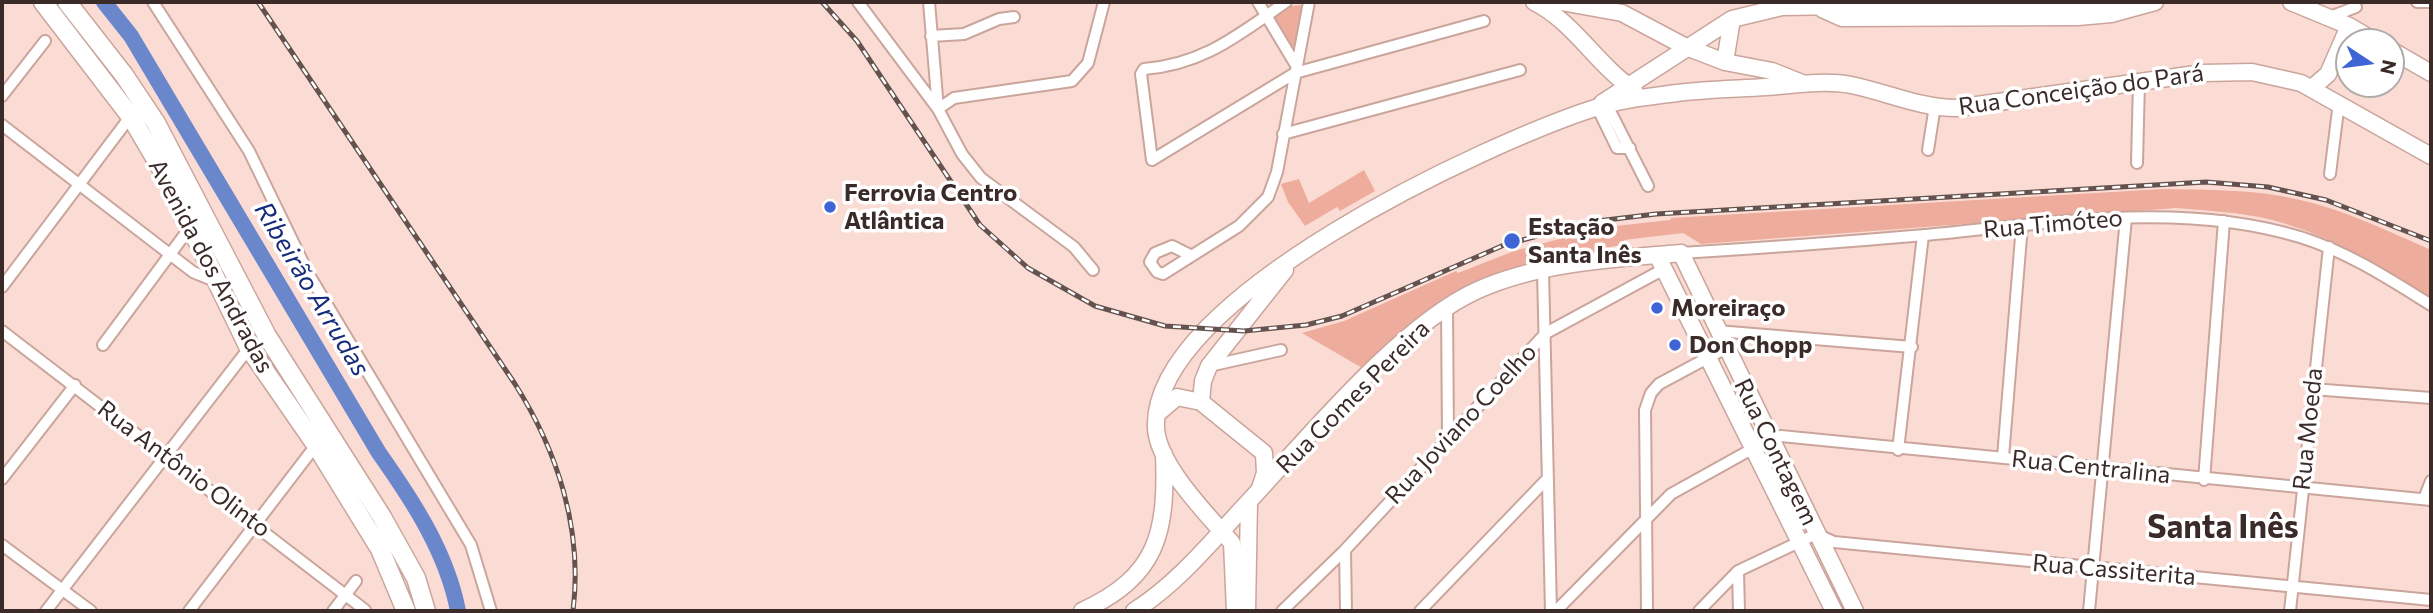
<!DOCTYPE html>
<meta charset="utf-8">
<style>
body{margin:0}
#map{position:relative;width:2433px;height:613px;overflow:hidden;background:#fbdcd4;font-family:Commissioner,sans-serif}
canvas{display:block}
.frame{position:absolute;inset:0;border:4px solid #3a2b28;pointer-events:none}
.north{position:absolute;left:2335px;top:28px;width:70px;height:70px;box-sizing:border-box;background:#fff;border:2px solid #b0aaa9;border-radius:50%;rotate:103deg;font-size:19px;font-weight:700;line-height:28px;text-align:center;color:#3a2b28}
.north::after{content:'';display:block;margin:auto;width:24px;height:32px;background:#3e64d5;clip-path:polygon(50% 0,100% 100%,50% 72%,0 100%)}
</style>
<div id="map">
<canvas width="2433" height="613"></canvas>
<div class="frame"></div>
<div class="north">N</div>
</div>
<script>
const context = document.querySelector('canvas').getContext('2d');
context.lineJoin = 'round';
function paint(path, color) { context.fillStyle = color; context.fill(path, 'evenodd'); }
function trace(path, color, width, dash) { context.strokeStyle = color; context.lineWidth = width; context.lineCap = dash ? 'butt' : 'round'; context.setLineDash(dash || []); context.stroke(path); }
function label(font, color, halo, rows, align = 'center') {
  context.font = font + ' Commissioner,sans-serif'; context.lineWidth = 7; context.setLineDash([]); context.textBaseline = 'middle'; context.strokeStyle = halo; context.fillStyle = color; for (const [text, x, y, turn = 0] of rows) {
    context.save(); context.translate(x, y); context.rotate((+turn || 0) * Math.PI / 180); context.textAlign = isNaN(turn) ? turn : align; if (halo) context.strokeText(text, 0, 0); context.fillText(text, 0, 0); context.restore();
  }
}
const green = new Path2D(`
 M1302,5L1303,9L1296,58L1275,17L1291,6Z
 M1364,170L1375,191L1340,211L1337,207L1305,226L1288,202L1281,184L1299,179L1309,203Z
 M2163,189C2207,190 2253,189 2296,199C2343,209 2388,231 2431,250V298C2381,267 2331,235 2272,220C2241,212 2208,211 2176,208L1701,244L1683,233L1624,240V244L1499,274L1369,372L1302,333L1344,321L1456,271L1458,273L1514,251L1563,238L1567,240V237L1589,232V229L1670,220L1671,218Z`);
const river = new Path2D(`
 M104,2L131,36L379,453C413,501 447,553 458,611`);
const street = new Path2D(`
 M153,2L249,151L308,273L471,545L491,611
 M858,2L938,109L962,154L981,178L1074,247L1093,270
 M929,2L938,109
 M1258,2L1297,67
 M1286,2C1238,35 1204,64 1144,69L1141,74L1152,160L1295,73L1484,21
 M2417,2H2431
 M2330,17L2356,7
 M931,36L964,34L999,19L1014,17
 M2,96L45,41
 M1607,105L1648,186
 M1597,107L1617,148H1630
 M938,109L954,98L1072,81L1088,63L1104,2
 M2,125L193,272L215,281
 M1283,134L1520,70
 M1928,150L1935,106
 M2137,163L2139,82
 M2330,174L2339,102
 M1681,253C1762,248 1844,242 1925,235C2049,224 2178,200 2300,237C2348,252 2389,279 2431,305
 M1190,255L1172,246L1155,253L1150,262L1157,272L1163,274L1239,226L1268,197L1277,172L1309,2
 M1543,271L1551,611
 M2,287L133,113
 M1447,308L1448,437
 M2,331L365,610
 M1717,331L1912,347
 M103,345L191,226
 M1209,366L1281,350
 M2312,389L2431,398
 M1898,450L1923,235
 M2003,457L2022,225
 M2,479L75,385
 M2204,480L2224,221
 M2424,499L2431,481
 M2,545L91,611
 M1345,550L1346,611
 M1738,571L1739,611
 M46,611L249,348
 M189,611L316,445
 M333,611L356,581
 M1282,611L1345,550L1546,333L1664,269
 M1420,611L1547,479
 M1556,611L1671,494L1770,439L1781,436L2431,500
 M1647,611L1645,410L1651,393L1659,384L1726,348
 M1699,611L1738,571L1816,534L1834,542L2431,600
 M2089,611L2126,218
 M2290,611L2329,247`);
const secondary = new Path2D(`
 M1534,2C1573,21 1597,65 1634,90
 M1561,2L1622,13L1686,47L1725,62L1772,71L1802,83
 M2291,2L2349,26L2376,42
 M1822,9L1842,18L2078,17L2111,14L2155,2
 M2391,50L2431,73
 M1725,62L1732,19
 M2312,88L2328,74L2349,26
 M1602,103L1732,19L1782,7L2109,2
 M1657,255L1834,611
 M1201,402L1203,381L1209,366L1285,270
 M1157,414L1177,397L1201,402L1264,453L1265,473L1260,488
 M1082,611C1158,576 1167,533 1164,454
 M1134,611C1180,582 1215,537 1252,498C1309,436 1403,323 1478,290C1541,262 1614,259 1681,253L1855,611
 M1235,611L1232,543C1209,516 1158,466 1156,428C1150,298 1489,142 1595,108C1618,100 1645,97 1669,94C1701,89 1734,89 1766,87C1793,85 1824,80 1851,85C1886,92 1920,108 1956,108L2203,73L2252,72L2301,83L2431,156
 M1247,611L1249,502`);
const primary = new Path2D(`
 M43,2L131,117L168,180L249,348L316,445L380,549L406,611
 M67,2L124,75L156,123L267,336L382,517L416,578L426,611`);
const rail = new Path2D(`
 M258,2L515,384C558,452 583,530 573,611
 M822,2L857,41L980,225L1028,268L1095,306L1165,326L1244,331L1306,325L1342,316L1504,245L1589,222L1656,214L2206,182L2268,187L2326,200L2431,241`);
const markers = [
 [830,207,7,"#3e64d5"],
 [1512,241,9,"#3e64d5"],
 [1657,308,7,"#3e64d5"],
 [1675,345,7,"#3e64d5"]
];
const streetNames = [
 ["Rua Conceição do Pará",2081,90,-8],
 ["Rua Timóteo",2053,224,-5],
 ["Avenida dos Andradas",211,266,62],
 ["Rua Gomes Pereira",1353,397,-45],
 ["Rua Joviano Coelho",1461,424,-47],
 ["Rua Moeda",2308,429,-84],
 ["Rua Contagem",1776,452,64],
 ["Rua Centralina",2091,467,6],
 ["Rua Antônio Olinto",184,469,37],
 ["Rua Cassiterita",2114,570,5]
];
const poiNames = [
 ["Ferrovia Centro",844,193],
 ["Atlântica",844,221],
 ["Estação",1528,227],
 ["Santa Inês",1528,255],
 ["Moreiraço",1671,308],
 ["Don Chopp",1689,345]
];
const waterNames = [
 ["Ribeirão Arrudas",312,289,59]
];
const districtNames = [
 ["Santa Inês",2223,527]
];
paint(green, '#edac9c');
trace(river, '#6b87cc', 16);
trace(street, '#caa59c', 14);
trace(secondary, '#caa59c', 19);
trace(primary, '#caa59c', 21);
trace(street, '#fff', 10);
trace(secondary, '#fff', 16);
trace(primary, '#fff', 18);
trace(rail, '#64524e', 5);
trace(rail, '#fff', 2.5, [8]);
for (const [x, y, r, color] of markers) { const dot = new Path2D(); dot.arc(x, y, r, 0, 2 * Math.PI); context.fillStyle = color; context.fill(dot); trace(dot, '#fff', 2.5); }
label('24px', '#3a2b28', '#fff', streetNames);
label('bold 24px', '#3a2b28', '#fff', poiNames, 'left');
label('italic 26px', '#152a7b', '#fff', waterNames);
label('bold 32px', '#3a2b28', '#fff', districtNames);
</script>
